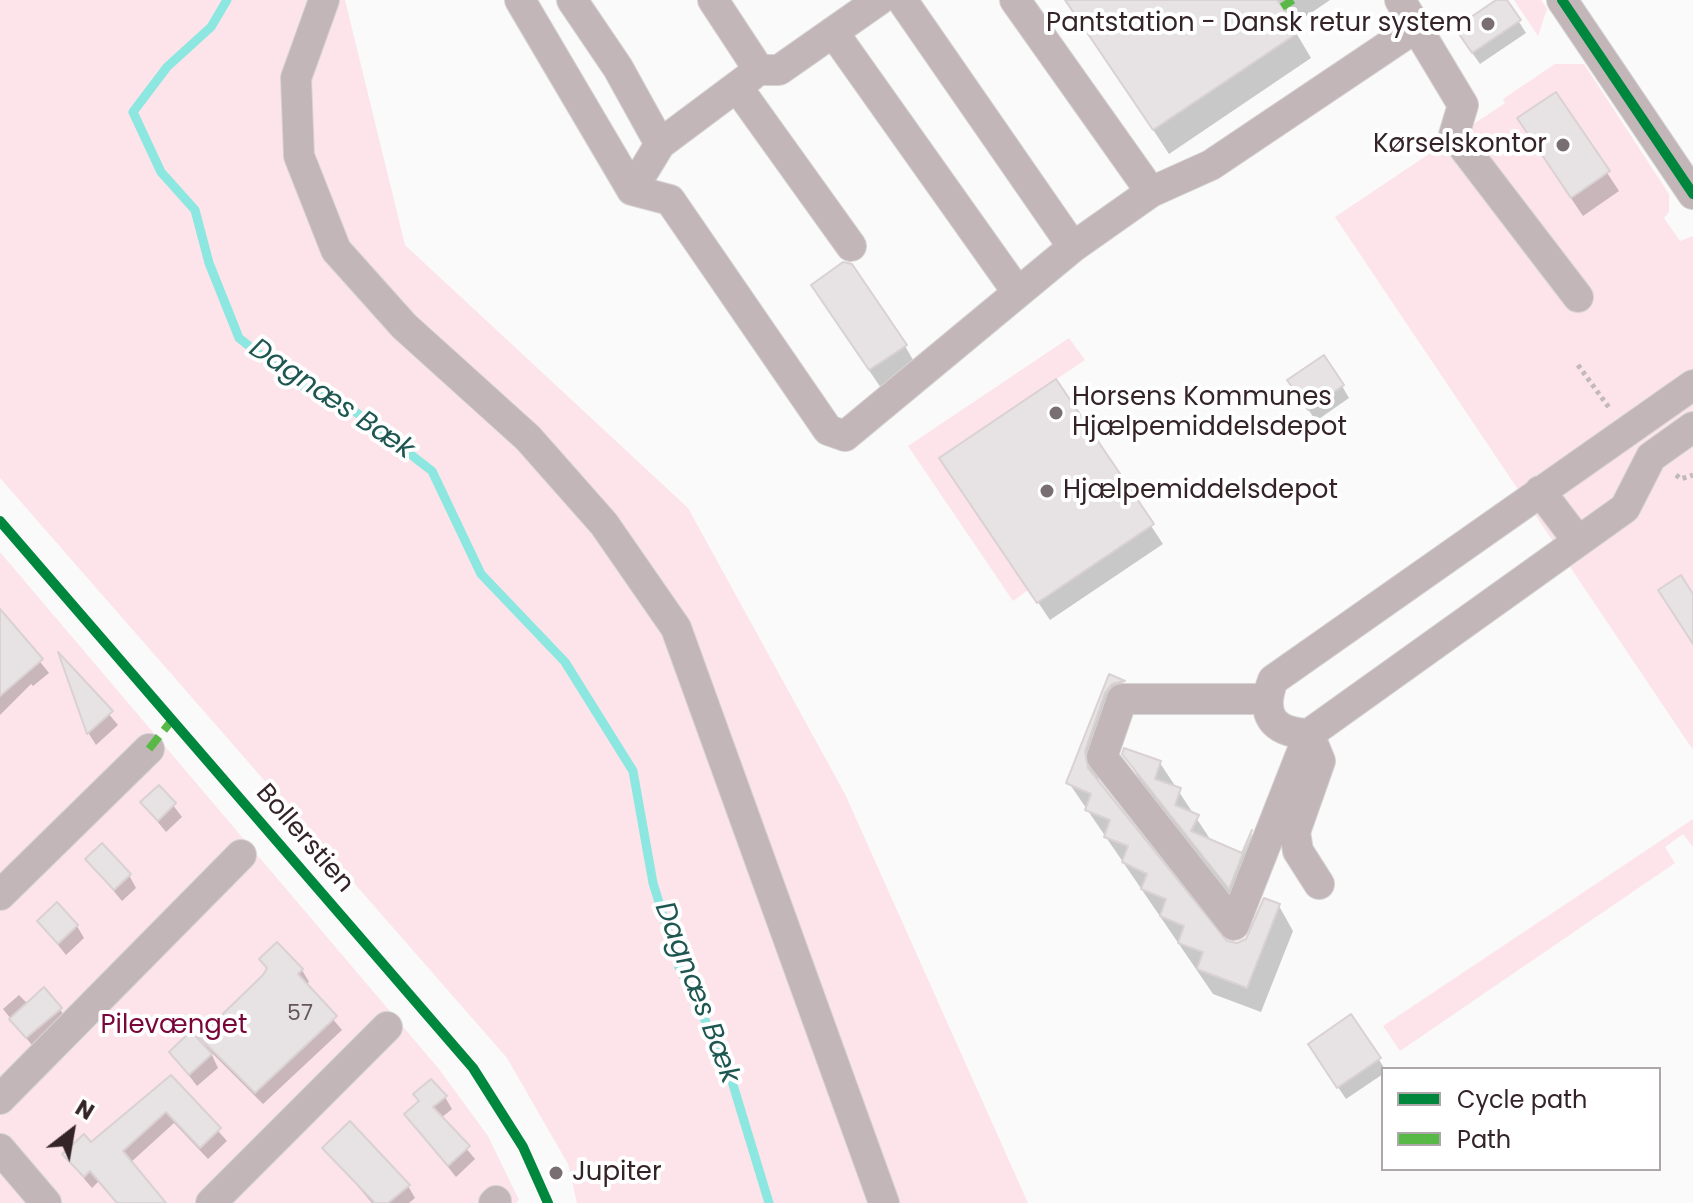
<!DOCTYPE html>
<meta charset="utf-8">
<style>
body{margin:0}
#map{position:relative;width:1693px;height:1203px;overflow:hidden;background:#fafafa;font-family:Poppins,sans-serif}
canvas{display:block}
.legend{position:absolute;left:1381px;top:1067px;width:280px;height:104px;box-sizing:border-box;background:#fff;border:2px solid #aea7a9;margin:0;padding:10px 14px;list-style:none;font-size:24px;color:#342428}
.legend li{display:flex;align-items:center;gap:16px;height:40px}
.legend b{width:40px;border:2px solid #aea7a9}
.north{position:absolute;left:32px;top:1091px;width:80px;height:80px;-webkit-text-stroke:6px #fff;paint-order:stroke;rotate:31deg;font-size:22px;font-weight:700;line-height:32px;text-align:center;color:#342428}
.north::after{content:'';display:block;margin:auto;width:28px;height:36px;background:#342428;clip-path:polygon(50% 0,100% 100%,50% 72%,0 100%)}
</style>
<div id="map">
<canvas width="1693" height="1203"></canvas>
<ul class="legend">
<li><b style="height:10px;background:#00873e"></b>Cycle path</li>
<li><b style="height:10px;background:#58b947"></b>Path</li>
</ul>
<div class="north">N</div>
</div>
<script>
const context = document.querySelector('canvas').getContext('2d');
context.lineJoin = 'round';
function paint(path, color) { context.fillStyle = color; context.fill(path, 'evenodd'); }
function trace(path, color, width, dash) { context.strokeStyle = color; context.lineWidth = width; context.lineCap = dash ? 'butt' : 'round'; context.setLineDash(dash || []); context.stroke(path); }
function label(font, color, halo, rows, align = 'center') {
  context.font = font + ' Poppins,sans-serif'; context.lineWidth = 8; context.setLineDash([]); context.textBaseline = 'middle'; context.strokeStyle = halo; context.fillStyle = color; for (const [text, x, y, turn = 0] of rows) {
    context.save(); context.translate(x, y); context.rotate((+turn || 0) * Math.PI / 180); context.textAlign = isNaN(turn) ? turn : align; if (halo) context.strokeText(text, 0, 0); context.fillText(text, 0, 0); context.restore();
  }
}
const green = new Path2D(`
 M0,0H345L405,245L688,508L845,794L1028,1203H577L568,1164L507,1058L0,478Z
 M1514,0H1541L1547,9L1538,36Z
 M1555,64H1584L1669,194V212L1664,218L1680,241L1693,236V750L1335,217L1505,103L1503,99Z
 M1069,338L1085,360L939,458L1028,590L1013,601L908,446Z
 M0,552L439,1069L488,1136L519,1200L516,1203H0Z
 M1693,819V847L1683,834L1665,847L1675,863L1400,1051L1383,1026Z`);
const shadow = new Path2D(`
 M1068,0H1330L1292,26L1311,58L1169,154Z
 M1500,0H1505L1526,33L1480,64L1464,41Z
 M1555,94L1619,191L1583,216L1530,137Z
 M824,304L905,346L916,365L881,388Z
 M1056,382L1163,544L1050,620L953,477Z
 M1342,386L1349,398L1316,421L1297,393Z
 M4,617L49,673L33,686L31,684L0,715V621Z
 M63,660L118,725L96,745L89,734Z
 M1110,677L1124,683L1137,706L1118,718L1098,777L1100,786L1226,943L1238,945L1247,940L1279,906L1293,931L1261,1012L1213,994L1069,783Z
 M1124,753L1160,763L1212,842L1243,855L1252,834L1265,856L1243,911L1139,779Z
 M159,787L182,817L166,832L142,803Z
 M87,859L129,875L136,888L122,901Z
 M39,921L77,926L84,938L66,955Z
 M277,945L302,970L309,982L305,986L342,1030L263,1104L210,1051L218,1068L197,1086L171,1052L209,1051L201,1038L268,971L261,959Z
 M19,995L28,1004L60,1009L67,1021L35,1049L3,1009Z
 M1351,1017L1385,1069L1383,1074L1346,1099L1317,1056Z
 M171,1078L227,1141L208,1159L174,1123L130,1163L162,1203H116L98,1182L92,1188L64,1155L91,1145Z
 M445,1097L452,1109L441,1118L475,1159L456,1177L406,1114Z
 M325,1148L408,1186L415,1198L409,1203H372Z`);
const stream = new Path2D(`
 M227,0L211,27L167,67L133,112L161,172L195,210L209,263L239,338L295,382L353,410L432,471L481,574L565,662L633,771L653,883L679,967L727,1065L769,1203`);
const building = new Path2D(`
 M1065,0H1277L1299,32L1153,130Z
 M1496,0H1507L1521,20L1472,53L1455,28Z
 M1556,92L1610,171L1571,198L1517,118Z
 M843,262L852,264L907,345L869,370L811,285Z
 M1324,355L1344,385L1308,410L1287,380Z
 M1056,379L1154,524L1037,603L939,458Z
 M1681,575L1693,594V644L1658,590Z
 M0,609L43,659L0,696Z
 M58,652L113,711L87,734Z
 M1109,674L1125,681L1112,684L1105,693L1085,751L1088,768L1227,941L1237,943L1246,939L1264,898L1280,904L1247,988L1197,969L1203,952L1178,943L1184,926L1160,916L1166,899L1141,889L1147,874L1122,862L1128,846L1104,837L1110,820L1085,810L1091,794L1066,783Z
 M1124,748L1161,761L1155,779L1181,788L1175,805L1199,815L1191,831L1242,853L1252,830L1229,889L1122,754Z
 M159,785L176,803L158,821L140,802Z
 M102,843L131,874L114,890L85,859Z
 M57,902L78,925L58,944L37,921Z
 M277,942L303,969L298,974L337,1016L255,1093L199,1037L263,975L267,968L259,959Z
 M44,987L62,1008L26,1038L9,1019Z
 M1351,1014L1381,1058L1337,1088L1308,1044Z
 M191,1031L212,1054L189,1075L169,1052Z
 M171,1075L221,1128L200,1148L166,1112L123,1151L166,1203H117L90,1171L84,1177L62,1154L84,1134L91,1142Z
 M431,1079L447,1096L433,1107L470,1146L448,1166L404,1114L419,1101L413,1094Z
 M350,1121L410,1185L388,1203H375L322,1148Z`);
const path = new Path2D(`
 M1578,365L1610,409
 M1676,475L1681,479L1693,475`);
const minor = new Path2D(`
 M324,0L296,78L299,156L336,250L404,326L528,438L604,524L676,628L884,1203
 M520,0L632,190L670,200L828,430L845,436L1073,247L1151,192L1211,165L1415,28
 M572,0L618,68L660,144
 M713,0L759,70H779L879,0
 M902,0L1073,247
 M1015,0L1151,192
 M1400,0L1463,105L1454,135L1578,297
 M1562,0L1693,194
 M833,32L1016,290
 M737,87L851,246
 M632,190L660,144L751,76
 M1693,385L1273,680C1260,715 1272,732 1309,734L1625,508L1651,457L1693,427
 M1540,491L1578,541
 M1266,699H1122L1102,757L1234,925L1309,734
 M1309,734L1320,761L1295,832L1298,851L1319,884
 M0,895L149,749
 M0,1099L241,855
 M0,1149L46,1203
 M211,1203L387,1027
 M494,1203L496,1201`);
const quiet = new Path2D(`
 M1282,7L1293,0
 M149,749L172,720`);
const cycleway = new Path2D(`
 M1562,0L1693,194
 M0,521L473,1068L523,1147L548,1203`);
const markers = [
 [1488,24,8,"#796f72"],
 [1563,145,8,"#796f72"],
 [1056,413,8,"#796f72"],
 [1047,491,8,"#796f72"],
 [556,1173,8,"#796f72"]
];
const numberNames = [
 ["57",300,1014]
];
const poiNames = [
 ["Pantstation - Dansk retur system",1472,24,"right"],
 ["Kørselskontor",1547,145,"right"],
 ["Horsens Kommunes",1072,398],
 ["Hjælpemiddelsdepot",1072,428],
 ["Hjælpemiddelsdepot",1063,491],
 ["Jupiter",572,1173]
];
const streetNames = [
 ["Bollerstien",304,839,49]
];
const parkNames = [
 ["Pilevænget",174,1026]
];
const waterNames = [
 ["Dagnæs Bæk",331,400,34],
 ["Dagnæs Bæk",696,993,69]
];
paint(green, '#fce4ea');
paint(shadow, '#0003');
trace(stream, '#8be7df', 9);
paint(building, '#e7e2e4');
trace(building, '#d9d1d2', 2);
trace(minor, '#d6d3d4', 32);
trace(path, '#c2b9bc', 5, [4, 4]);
trace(minor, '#c2b6b9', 30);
trace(quiet, '#58b947', 8, [16, 8]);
trace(cycleway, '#00873e', 10);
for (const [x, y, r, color] of markers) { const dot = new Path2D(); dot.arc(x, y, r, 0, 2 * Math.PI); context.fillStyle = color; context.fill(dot); trace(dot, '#fff', 3); }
label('22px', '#64565a', null, numberNames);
label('26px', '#342428', '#fff', poiNames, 'left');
label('26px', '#342428', '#fff', streetNames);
label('26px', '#790639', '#fff', parkNames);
label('italic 28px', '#1e5651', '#fff', waterNames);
</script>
